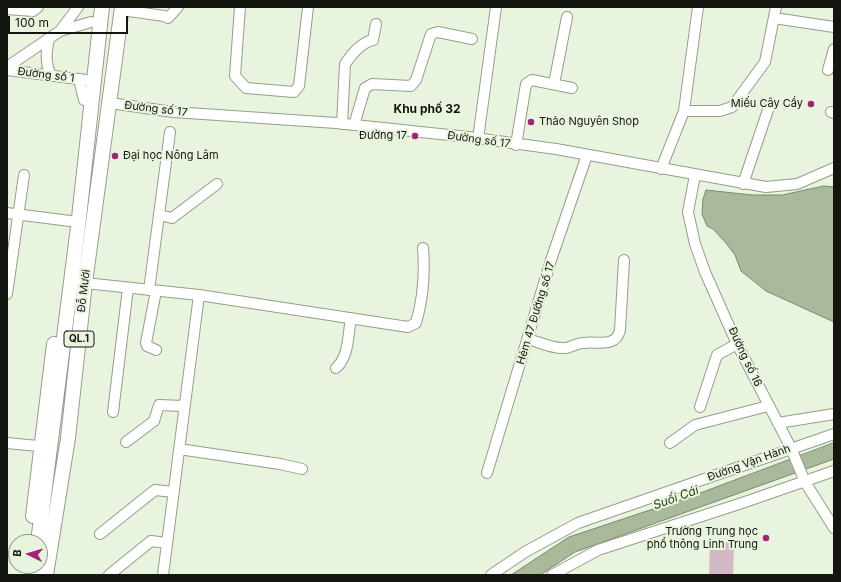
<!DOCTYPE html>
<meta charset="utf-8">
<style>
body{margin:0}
#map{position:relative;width:841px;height:582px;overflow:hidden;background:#e9f4de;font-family:Inter,sans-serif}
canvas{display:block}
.frame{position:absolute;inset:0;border:8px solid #12160f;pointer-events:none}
.north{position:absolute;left:8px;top:534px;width:40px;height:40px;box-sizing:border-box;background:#e9f4de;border:1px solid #939b8b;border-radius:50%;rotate:275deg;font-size:11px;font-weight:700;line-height:16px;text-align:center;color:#12160f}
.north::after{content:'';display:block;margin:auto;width:14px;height:18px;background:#a02479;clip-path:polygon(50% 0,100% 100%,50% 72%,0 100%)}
.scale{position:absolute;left:8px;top:16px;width:120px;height:18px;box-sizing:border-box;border:2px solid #12160f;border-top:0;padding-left:5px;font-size:12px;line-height:14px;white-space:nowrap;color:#12160f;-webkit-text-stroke:3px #e9f4de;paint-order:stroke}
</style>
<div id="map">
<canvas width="841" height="582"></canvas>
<div class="frame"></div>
<div class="north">B</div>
<div class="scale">100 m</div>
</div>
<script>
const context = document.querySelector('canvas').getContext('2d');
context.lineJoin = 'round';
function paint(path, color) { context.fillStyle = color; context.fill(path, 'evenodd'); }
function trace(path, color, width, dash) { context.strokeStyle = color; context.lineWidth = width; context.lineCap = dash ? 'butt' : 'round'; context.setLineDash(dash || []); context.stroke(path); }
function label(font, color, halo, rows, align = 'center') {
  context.font = font + ' Inter,sans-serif'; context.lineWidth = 4; context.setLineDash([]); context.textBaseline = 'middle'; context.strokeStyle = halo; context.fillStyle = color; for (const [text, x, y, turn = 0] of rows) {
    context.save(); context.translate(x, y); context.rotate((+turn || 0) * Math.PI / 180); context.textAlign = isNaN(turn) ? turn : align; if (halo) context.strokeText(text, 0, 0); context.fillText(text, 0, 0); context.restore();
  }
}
const green = new Path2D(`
 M710,542H734L733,575H709Z`);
const water = new Path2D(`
 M824,186L834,187V322L766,291L741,271L735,255L726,243L713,229L707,226L702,214L703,199L706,190L752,195H782Z
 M834,443V459L575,552L540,575H511L569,537L695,495Z`);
const minor = new Path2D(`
 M240,7L235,76L246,88L294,92L299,86L308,7
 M7,9L33,11L38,7
 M122,10L164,16L168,18L178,7
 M774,18L834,27
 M60,31L78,7
 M49,39C46,53 45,62 51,76
 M7,67L60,31L91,22
 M7,70L86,80
 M828,70L834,49
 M79,79L84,100
 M554,84L567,17
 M117,104L173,112L336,123L468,137L556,149L766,187L797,184L834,168
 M684,111H720L732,107L765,62L776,7
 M831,112L834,113
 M342,124L345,64C351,55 362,42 373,40L376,24
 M354,125L365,88L372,84L411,86L416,80L431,34L438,32L472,39
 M478,139L496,7
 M516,145L526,84L532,80L572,88
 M661,169L684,111L698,7
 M695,175L688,212L695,244L705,272L737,344L791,448L805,482L834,528
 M743,184L770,104
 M7,213L70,221
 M159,215L172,218L217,184
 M85,283L199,295L408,327L416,323C423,299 425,273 423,248
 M149,290L170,132
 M7,294L24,175
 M528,339C539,342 551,348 562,348C569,349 576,343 583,343C598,341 616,348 620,330L624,260
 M156,350L147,346L146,343L156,291
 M336,368C349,357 348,334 351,318
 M700,407L717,355L737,344
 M113,412L128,288
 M778,423L834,414
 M126,442L154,421L159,405L184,406
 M7,443L48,447
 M670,443L695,425L768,406
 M179,449L280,464L302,469
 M487,473L551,260L587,155
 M100,534L155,490L174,492
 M109,575L151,541L167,543
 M163,575L199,295
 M491,575L525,552L578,523L834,434
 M552,575L598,550L745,502L834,471`);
const highway = new Path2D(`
 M33,516L54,344
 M38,542L78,227L102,7
 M33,575L35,566
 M46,575L68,438L85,283L122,7`);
const markers = [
 [811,104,4,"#a02479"],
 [531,122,4,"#a02479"],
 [415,136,4,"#a02479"],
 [115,156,4,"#a02479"],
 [766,538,4,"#a02479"]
];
const shields = [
 [79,339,30]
];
const shieldNames = [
 ["QL.1",79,339]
];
const streetNames = [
 ["Đường số 1",46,75,7],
 ["Đường số 17",156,109,7],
 ["Đường số 17",479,140,8],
 ["Đỗ Mười",84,291,-83],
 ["Hẻm 47 Đường số 17",536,313,-73],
 ["Đường số 16",745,357,65],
 ["Đường Vận Hành",749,463,-20]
];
const poiNames = [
 ["Miếu Cây Cầy",803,104],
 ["Thảo Nguyên Shop",539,122,"left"],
 ["Đường 17",407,136],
 ["Đại học Nông Lâm",123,156,"left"],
 ["Trường Trung học",758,532],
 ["phổ thông Linh Trung",758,545]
];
const neighbourhoodNames = [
 ["Khu phố 32",427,109]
];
const waterNames = [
 ["Suối Cái",676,498,-20]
];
paint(green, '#d3b8c7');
paint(water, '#aab89c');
trace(water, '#7c8772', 1);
trace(minor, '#949e8a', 12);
trace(highway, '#949e8a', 16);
trace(minor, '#fff', 10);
trace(highway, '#fff', 14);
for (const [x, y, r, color] of markers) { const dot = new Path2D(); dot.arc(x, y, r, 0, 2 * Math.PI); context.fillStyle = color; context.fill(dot); trace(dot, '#e9f4de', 1.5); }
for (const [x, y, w] of shields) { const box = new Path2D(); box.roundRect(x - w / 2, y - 8, w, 16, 3); context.fillStyle = '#e9f4de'; context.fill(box); trace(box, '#12160f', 1); }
label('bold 10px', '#12160f', null, shieldNames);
label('11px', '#12160f', '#e9f4de', streetNames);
label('11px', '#12160f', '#e9f4de', poiNames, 'right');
label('bold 12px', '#12160f', '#e9f4de', neighbourhoodNames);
label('italic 12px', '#2c4014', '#e9f4de', waterNames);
</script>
